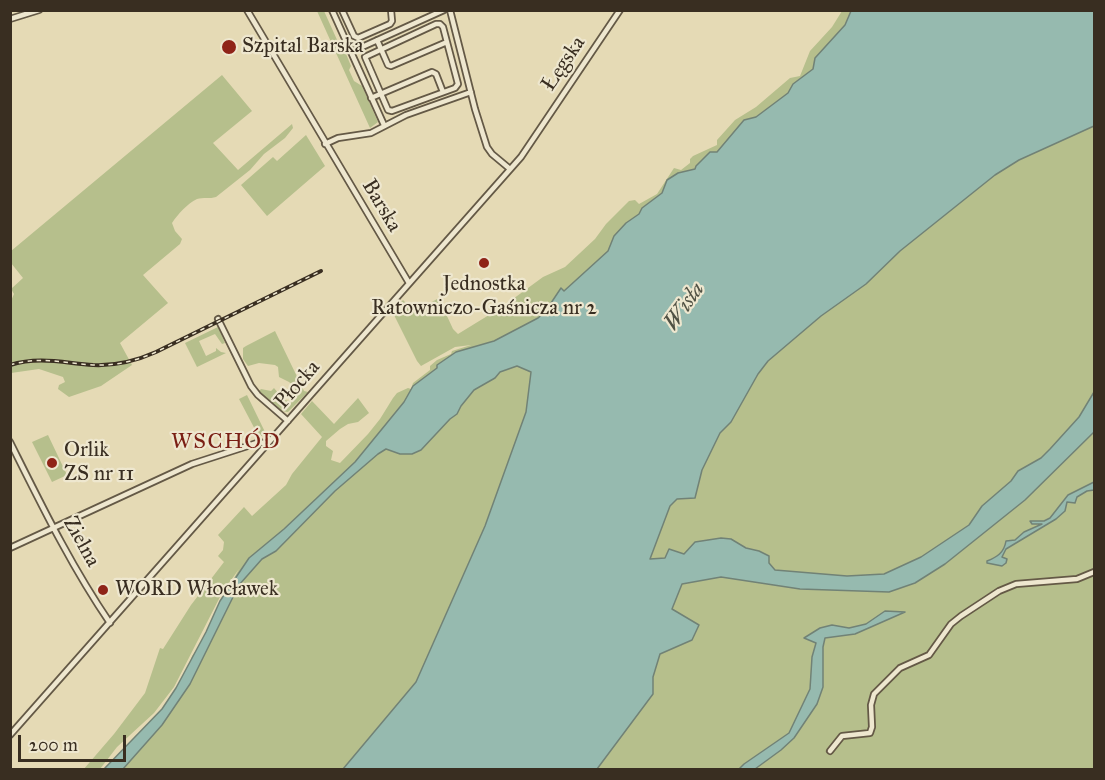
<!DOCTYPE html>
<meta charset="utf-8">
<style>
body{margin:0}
#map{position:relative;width:1105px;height:780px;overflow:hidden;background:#e5dab5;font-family:"IM FELL Great Primer",serif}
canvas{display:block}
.frame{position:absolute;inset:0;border:12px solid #392e21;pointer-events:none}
.scale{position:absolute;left:18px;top:735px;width:108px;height:27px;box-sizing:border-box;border:3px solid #392e21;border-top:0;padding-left:8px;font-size:18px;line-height:21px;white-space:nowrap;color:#392e21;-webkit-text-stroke:4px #eee7cf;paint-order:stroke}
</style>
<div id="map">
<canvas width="1105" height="780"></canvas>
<div class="frame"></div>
<div class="scale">200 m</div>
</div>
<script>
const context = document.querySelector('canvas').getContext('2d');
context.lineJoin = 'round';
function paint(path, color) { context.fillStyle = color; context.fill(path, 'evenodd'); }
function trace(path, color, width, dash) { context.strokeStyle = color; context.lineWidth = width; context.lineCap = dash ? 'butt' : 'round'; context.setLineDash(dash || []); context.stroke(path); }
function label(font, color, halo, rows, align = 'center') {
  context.font = font + ' "IM FELL Great Primer",serif'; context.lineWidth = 4.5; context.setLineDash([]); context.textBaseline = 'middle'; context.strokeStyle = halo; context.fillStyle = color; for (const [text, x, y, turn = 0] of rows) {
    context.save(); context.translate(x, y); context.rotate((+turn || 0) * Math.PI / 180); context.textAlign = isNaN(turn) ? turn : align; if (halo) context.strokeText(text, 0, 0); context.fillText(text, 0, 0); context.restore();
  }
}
const green = new Path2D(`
 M317,11H324L338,42L344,49L351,66L349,70L354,81L362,86L378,122L370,128Z
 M842,11H1094V500L1093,501L1094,504V769H103L113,763L158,718L186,674L192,656L201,644L216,611L239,569L222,593L174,687L154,713L117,747L100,769L83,770L114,734L145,693L160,648L163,649L191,605L224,562L218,556L223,550L224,542L218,535L244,507L252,516L286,485L292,474L322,437L301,414L312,401L334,424L358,398L369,413L358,422L348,424L340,429L326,441V446L333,451L331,460L340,463L368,434L380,419L393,398L397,393L408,388L411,389L413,383L430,370V366L437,360L451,354L452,351L471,345L455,347L421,366L417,361L393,313L397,306L403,300L412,309L422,308L437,299L440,301L453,329L458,334L502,307L543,277L565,267L595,239L606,224L629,201L635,200L639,204L657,194L674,168L681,170L690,163V159L693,156L717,145V140L735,120L756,107L790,78L800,76L810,51L832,27Z
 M222,75L252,111L213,143L238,170L292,124L293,128L285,138L264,154L250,170L216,197C210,199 203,197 197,199C187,204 178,214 172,223L175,231L182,239L180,244L143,275L168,303L120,343L132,365L101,386L69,397L58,389L59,385L65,382L63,377L39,369L11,373L12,363L10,362V303L14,294L11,289L23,278L11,263V251Z
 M306,135L325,166L267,216L241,185L273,157L277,161Z
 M218,327L225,343L222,344L215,334L199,341L206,356L216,351V348L221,352L226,353L197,367L185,343Z
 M275,331L304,391L308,392L288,412C278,411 264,400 259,391L261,389L271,391L274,388L284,400L289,401L295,394V387L289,382L279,377L278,367L275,365L259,363L248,366L243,359V348L246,346Z
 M247,395L266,434L259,437L239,399Z
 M48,435L67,475L52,482L32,442Z`);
const water = new Path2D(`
 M851,11H1094V126L1019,160L995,175L900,251L866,284L821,316L768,361L758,374L731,422L720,433L702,470L695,498L677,499L670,506L650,559L665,558L669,549L684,554L695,542L721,538L731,539L746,548L759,551L769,556V563L775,570L847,576L884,574L921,557L969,525L982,506L1011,481L1018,471L1041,458L1050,449L1079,417L1094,392V432L1025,500L945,564L915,583L889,592L800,589L721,577L682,584L672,609L699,625L692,640L660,654L653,677V694L597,769H343L416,682L485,526L526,412L531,372L517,366L500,372L495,378L474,390L461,406L457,414L450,419L421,450L412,454H400L386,449L378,454L335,491L276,551L262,559L239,585L190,684L162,725L123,769H104L162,709L176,688L206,632L220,601L249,558L284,529L355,462L404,402L413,386L437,368V365L456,352L494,341L538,318L545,312L561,288L564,291L608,251L614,236L626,223L639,214L642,208L662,193L667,180L678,173L695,169L696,166L710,152H717L744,120L756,117L788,93L793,84L813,69L815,58L845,25Z
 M1094,482V490L1087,491L1077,497L1075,503L1067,502L1065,511L1056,519L1006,549L1002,557L1007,559L1006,563L1002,566L987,563V561C997,557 1004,553 1006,541L1015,540L1024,532L1042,524H1032L1030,521H1044L1050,518L1068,495Z
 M885,611L905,612L855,634L825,638L823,647V687L817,704L794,738L781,750L755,769H739L744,764L789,733L810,689L812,657L816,643L804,638L820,628L832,625L849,628L866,624Z`);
const minor = new Path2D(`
 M247,10L409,283
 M332,10L351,52
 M342,10L354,36L358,38L390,24L392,21L391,10
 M450,10L475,109L487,147L492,154L510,169
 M10,19L39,10
 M436,24H440L443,27L458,84L455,88L392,111L388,110L365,57Z
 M377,40L388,65L391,66L447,42
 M371,98L432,72L436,74L443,92
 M384,125L351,52L444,10
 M325,144L338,138L371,133L406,115L471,92
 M218,319L251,386L258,395L288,421
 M10,442C41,504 71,566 110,623
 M10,548L192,464L260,442L268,445
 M10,735L521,157L620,10
 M830,751L842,736L870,733L872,727L871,705L874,694L900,668L929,655L951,624L961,616L999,591L1016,584L1077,579L1094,572`);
const rail = new Path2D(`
 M10,365C39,356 64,363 93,365C115,366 136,361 156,352L321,271`);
const markers = [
 [229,47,8,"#8f2418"],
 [484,263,6,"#8f2418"],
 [52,463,6,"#8f2418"],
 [103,590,6,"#8f2418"]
];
const poiNames = [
 ["Szpital Barska",242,47],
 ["Jednostka",484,285,"center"],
 ["Ratowniczo-Gaśnicza nr 2",484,309,"center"],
 ["Orlik",64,451],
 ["ZS nr 11",64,475],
 ["WORD Włocławek",115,590]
];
const streetNames = [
 ["Łęgska",564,64,-56],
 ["Barska",381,206,59],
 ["Płocka",298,385,-49],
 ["Zielna",81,542,61]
];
const waterNames = [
 ["Wisła",685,307,-55]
];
const neighbourhoodNames = [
 ["WSCHÓD",226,443]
];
paint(green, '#b6bf8c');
paint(water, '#96baaf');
trace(water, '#718276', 1.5);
trace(minor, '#645946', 8);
trace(minor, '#eee7cf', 4.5);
trace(rail, '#392e21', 4);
trace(rail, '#eee7cf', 1.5, [4.5]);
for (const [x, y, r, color] of markers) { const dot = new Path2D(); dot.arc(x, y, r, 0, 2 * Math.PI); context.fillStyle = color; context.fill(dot); trace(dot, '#eee7cf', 2); }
label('21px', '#392e21', '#eee7cf', poiNames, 'left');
label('21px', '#392e21', '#eee7cf', streetNames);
label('italic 22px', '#505144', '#eee7cf', waterNames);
context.letterSpacing = '1.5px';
label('22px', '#7a1f14', '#eee7cf', neighbourhoodNames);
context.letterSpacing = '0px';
</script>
